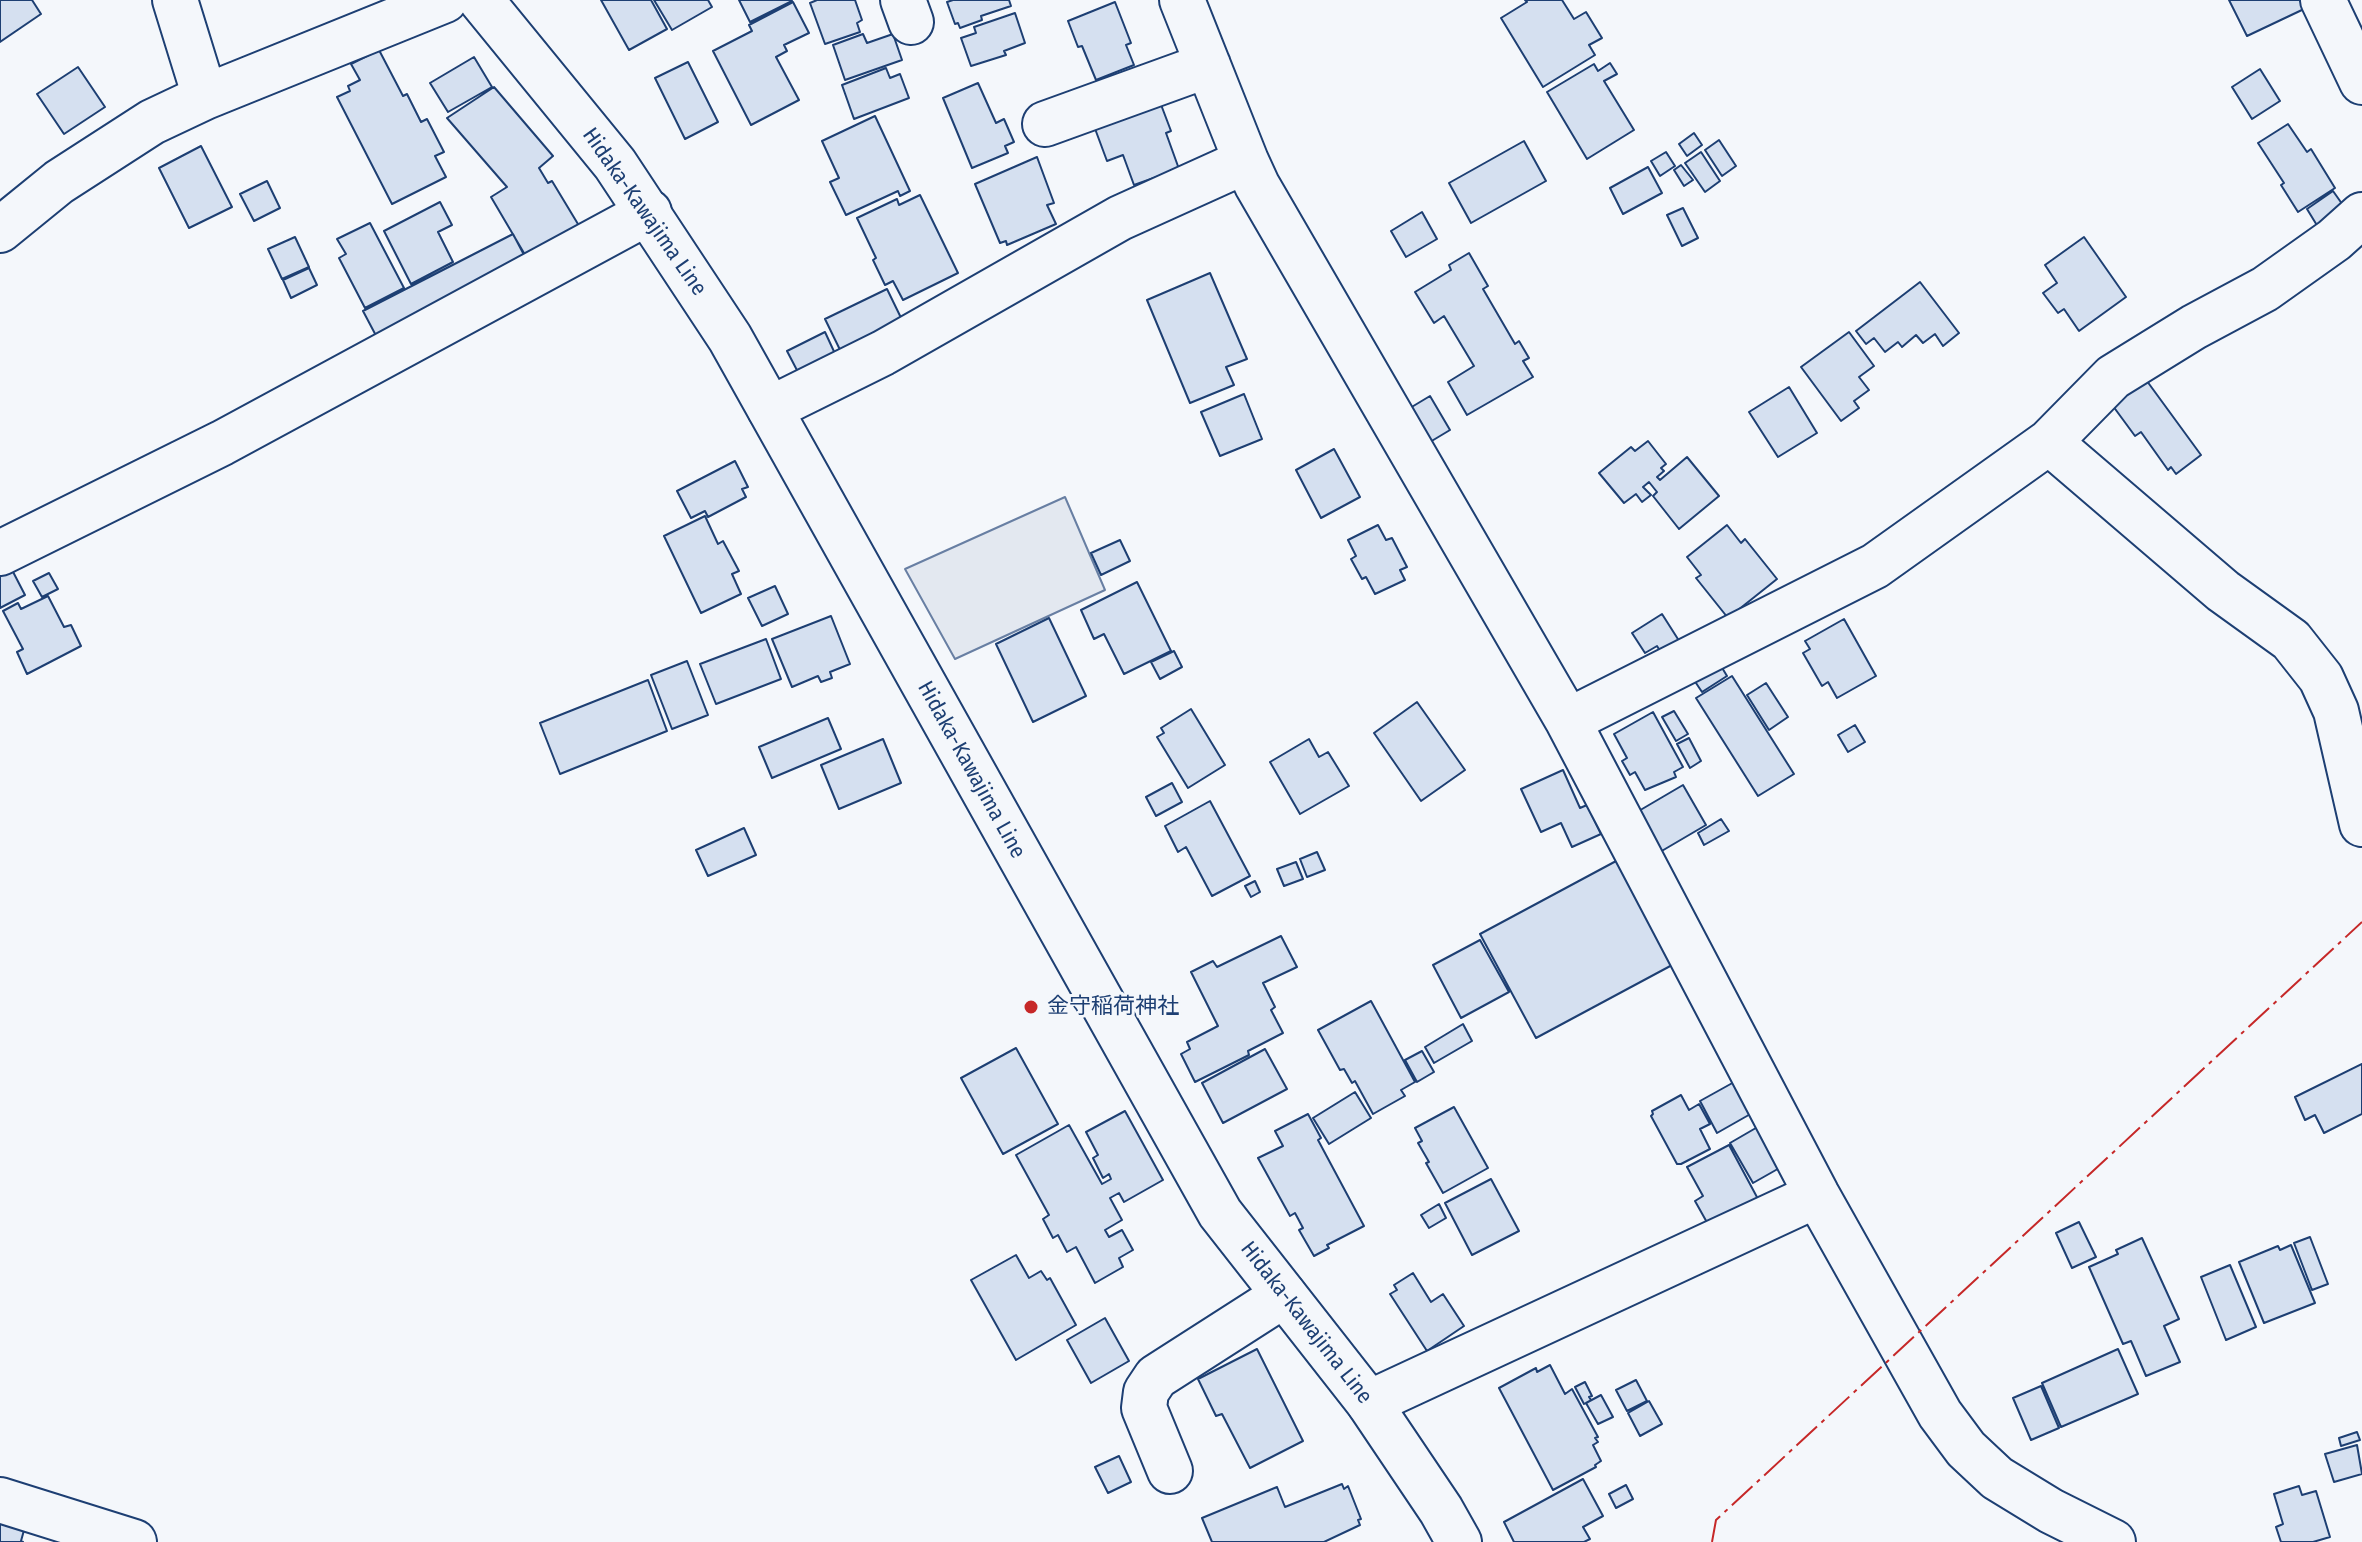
<!DOCTYPE html>
<meta charset="utf-8">
<style>
body{margin:0}
canvas{display:block;background:#f4f7fb}
</style>
<canvas width="2362" height="1542"></canvas>
<script>
const context = document.querySelector('canvas').getContext('2d');
context.lineJoin = 'round';
function paint(path, color) { context.fillStyle = color; context.fill(path, 'evenodd'); }
function trace(path, color, width, dash) { context.strokeStyle = color; context.lineWidth = width; context.lineCap = dash ? 'butt' : 'round'; context.setLineDash(dash || []); context.stroke(path); }
function label(font, color, halo, rows, align = 'center') {
  context.font = font + ' "Fira Sans Condensed","Noto Sans JP",sans-serif'; context.lineWidth = 6; context.setLineDash([]); context.textBaseline = 'middle'; context.strokeStyle = halo; context.fillStyle = color; for (const [text, x, y, turn = 0] of rows) {
    context.save(); context.translate(x, y); context.rotate((+turn || 0) * Math.PI / 180); context.textAlign = isNaN(turn) ? turn : align; if (halo) context.strokeText(text, 0, 0); context.fillText(text, 0, 0); context.restore();
  }
}
const parking = new Path2D(`
 M1065,497L1105,590L955,659L905,569Z`);
const building = new Path2D(`
 M0,0H32L41,14L0,42Z
 M601,0H651L667,29L629,50Z
 M654,0H708L712,7L672,30Z
 M739,0H791L792,1L750,22Z
 M817,0H855L862,20L857,23L860,32L825,44L810,3Z
 M953,0H1009L1011,6L981,16L982,20L960,28L958,23L955,24L947,2Z
 M1525,0H1562L1574,19L1586,12L1602,38L1589,45L1595,55L1543,87L1501,18L1527,2Z
 M2229,0H2300L2304,9L2247,36Z
 M793,2L809,33L784,45L787,51L776,57L799,100L751,125L713,51L752,31L749,25Z
 M1115,2L1131,43L1126,45L1134,65L1096,80L1082,46L1078,47L1068,21Z
 M1015,13L1025,43L1004,51L1006,55L971,66L961,38L976,33L974,27Z
 M863,34L867,43L893,34L902,60L845,80L833,45Z
 M379,50L403,96L407,94L421,122L427,119L444,152L435,156L446,177L392,204L337,97L350,91L348,86L360,80L351,64Z
 M474,57L492,87L448,112L430,83Z
 M688,62L718,122L685,139L655,78Z
 M1610,63L1617,74L1604,81L1634,130L1587,159L1547,92L1594,64L1598,71Z
 M78,67L105,107L64,134L37,94Z
 M886,68L890,78L900,74L909,98L854,119L842,85Z
 M2260,69L2280,101L2252,119L2232,87Z
 M978,83L996,123L1004,119L1014,142L1005,146L1008,153L972,168L943,98Z
 M494,87L553,156L539,168L548,183L552,181L584,234L531,265L491,197L507,187L447,118Z
 M1160,102L1171,131L1166,133L1179,169L1134,185L1123,155L1107,161L1094,126Z
 M875,116L910,191L900,196L898,191L846,215L830,182L839,178L822,141Z
 M2288,124L2307,152L2311,149L2335,188L2298,212L2281,185L2284,183L2258,143Z
 M1694,133L1702,145L1687,156L1679,144Z
 M1719,140L1736,166L1722,176L1705,150Z
 M1524,141L1546,181L1471,223L1449,183Z
 M201,146L232,207L189,228L159,168Z
 M1666,152L1675,166L1660,176L1651,161Z
 M1701,152L1720,181L1705,192L1685,163Z
 M1037,157L1054,203L1047,205L1056,224L1007,245L1006,241L1000,243L975,184Z
 M1681,165L1693,180L1684,186L1674,170Z
 M1648,167L1662,193L1623,214L1610,188Z
 M267,181L280,208L254,221L240,194Z
 M2333,191L2345,208L2318,227L2307,209Z
 M920,195L958,273L903,300L893,281L885,285L873,260L876,258L857,218L897,199L899,205Z
 M440,202L452,225L438,232L453,262L411,284L384,231Z
 M1683,208L1698,238L1682,246L1667,215Z
 M1422,212L1437,239L1406,257L1391,231Z
 M370,223L404,288L365,308L339,258L346,254L337,239Z
 M513,234L532,270L382,347L363,311Z
 M295,237L309,267L282,279L268,249Z
 M2084,237L2126,297L2079,331L2064,309L2058,313L2043,293L2057,283L2045,265Z
 M1469,253L1488,286L1483,289L1515,344L1519,341L1529,358L1523,361L1533,377L1467,415L1448,382L1474,366L1444,316L1434,323L1415,292L1451,270L1449,265Z
 M309,268L317,285L291,298L283,280Z
 M1210,273L1247,359L1226,367L1234,385L1190,403L1147,300Z
 M1920,282L1959,333L1943,346L1935,334L1923,343L1916,335L1902,347L1898,342L1885,352L1874,338L1866,344L1856,331Z
 M887,289L905,326L843,356L825,319Z
 M825,332L837,358L800,376L787,351Z
 M1849,332L1874,366L1859,377L1869,390L1854,401L1859,408L1841,421L1801,367Z
 M2144,377L2201,455L2176,474L2171,467L2168,470L2141,432L2135,436L2110,402Z
 M1789,387L1817,433L1778,457L1749,412Z
 M1244,394L1262,439L1220,456L1201,412Z
 M1430,396L1450,430L1430,442L1410,408Z
 M1648,441L1666,464L1661,468L1664,471L1657,477L1660,480L1687,457L1719,496L1679,529L1653,496L1657,492L1649,482L1643,487L1651,495L1642,502L1636,494L1624,503L1599,473L1631,447L1635,451Z
 M1334,449L1360,497L1321,518L1296,470Z
 M735,461L748,487L742,489L746,497L708,517L705,511L691,518L677,491Z
 M705,516L718,544L723,541L739,571L732,574L741,594L701,613L664,536Z
 M1378,525L1386,540L1392,538L1407,567L1400,570L1405,580L1375,594L1366,577L1362,579L1351,559L1356,556L1348,540Z
 M1727,525L1741,543L1745,539L1777,579L1728,618L1696,578L1701,575L1687,557Z
 M1120,540L1130,561L1101,575L1091,553Z
 M10,566L25,595L0,608V571Z
 M49,573L58,589L42,597L33,581Z
 M1137,582L1171,651L1124,674L1104,634L1094,639L1081,610Z
 M775,586L788,614L762,626L748,598Z
 M48,596L64,627L71,625L81,646L27,674L17,652L23,649L3,611L18,603L21,609Z
 M1662,614L1683,647L1665,659L1657,646L1645,653L1632,633Z
 M831,616L850,664L830,672L832,678L821,682L818,676L792,687L772,639Z
 M1049,618L1086,696L1033,722L996,644Z
 M1844,619L1876,676L1837,698L1828,682L1822,686L1803,653L1810,649L1805,641Z
 M766,639L781,679L716,704L700,664Z
 M1174,651L1182,667L1160,679L1151,662Z
 M687,661L708,715L672,729L651,675Z
 M1718,661L1727,676L1702,692L1692,677Z
 M1732,676L1794,774L1758,796L1696,698Z
 M648,680L667,731L560,774L540,723Z
 M1766,683L1788,717L1769,730L1747,695Z
 M1417,702L1465,770L1421,801L1374,733Z
 M1191,709L1225,765L1188,788L1157,737L1164,733L1161,728Z
 M1674,711L1688,734L1676,741L1662,717Z
 M1653,712L1683,767L1674,772L1676,777L1645,790L1635,772L1630,775L1622,761L1627,758L1614,734Z
 M828,718L841,749L772,778L759,747Z
 M1855,725L1865,742L1848,752L1838,735Z
 M1689,738L1701,761L1690,768L1677,744Z
 M883,739L901,783L839,809L821,765Z
 M1309,739L1319,757L1328,752L1349,786L1300,814L1270,762Z
 M1563,770L1580,808L1587,805L1601,834L1572,847L1561,823L1541,832L1521,789Z
 M1172,783L1182,802L1156,816L1146,797Z
 M1683,785L1706,825L1660,852L1637,812Z
 M1210,801L1250,876L1212,896L1186,847L1178,852L1165,826Z
 M1721,819L1729,831L1704,845L1698,833Z
 M744,828L756,855L708,876L696,850Z
 M1317,852L1325,870L1307,877L1300,859Z
 M1618,860L1674,964L1536,1038L1480,934Z
 M1296,862L1303,879L1284,886L1277,869Z
 M1255,881L1260,892L1251,897L1245,886Z
 M1281,936L1297,967L1263,983L1275,1007L1271,1010L1283,1033L1248,1051L1249,1055L1195,1082L1181,1054L1190,1049L1187,1042L1218,1026L1191,972L1213,961L1217,967Z
 M1480,940L1509,992L1461,1018L1433,965Z
 M1371,1001L1415,1082L1401,1090L1405,1096L1373,1114L1355,1081L1352,1083L1344,1069L1340,1070L1318,1030Z
 M1463,1024L1472,1041L1434,1063L1425,1047Z
 M1016,1048L1058,1124L1003,1154L961,1078Z
 M1265,1049L1287,1089L1223,1123L1202,1083Z
 M1422,1051L1434,1072L1417,1082L1405,1060Z
 M2362,1064V1114L2324,1133L2315,1115L2305,1120L2295,1097Z
 M1736,1081L1754,1112L1717,1133L1700,1101Z
 M1355,1092L1371,1118L1329,1144L1313,1118Z
 M1681,1095L1689,1110L1699,1104L1710,1124L1700,1129L1710,1149L1681,1164H1677L1651,1116L1653,1114L1652,1111Z
 M1454,1107L1488,1168L1443,1193L1426,1163L1429,1162L1418,1143L1422,1141L1415,1128Z
 M1125,1111L1163,1180L1124,1202L1119,1193L1110,1198L1122,1220L1105,1230L1109,1237L1122,1230L1133,1250L1119,1258L1123,1267L1095,1283L1076,1247L1067,1252L1058,1235L1053,1238L1043,1219L1049,1215L1016,1155L1069,1125L1102,1184L1111,1179L1109,1174L1103,1178L1093,1158L1098,1155L1086,1132Z
 M1308,1114L1321,1138L1318,1140L1364,1226L1327,1245L1329,1248L1314,1256L1299,1230L1303,1228L1295,1213L1290,1216L1258,1158L1283,1146L1275,1131Z
 M1761,1125L1783,1166L1753,1183L1730,1143Z
 M1729,1145L1758,1199L1709,1226L1695,1201L1703,1196L1687,1167Z
 M1491,1179L1519,1231L1472,1255L1445,1203Z
 M1439,1204L1446,1218L1429,1228L1421,1215Z
 M2079,1222L2096,1257L2072,1268L2056,1233Z
 M2310,1237L2328,1284L2312,1290L2294,1243Z
 M2142,1238L2179,1319L2164,1326L2180,1362L2146,1376L2131,1341L2123,1344L2089,1267L2118,1254L2116,1250Z
 M2291,1245L2315,1303L2264,1323L2239,1262L2278,1246L2280,1250Z
 M1016,1255L1029,1278L1041,1271L1047,1280L1050,1278L1076,1325L1016,1360L971,1280Z
 M2230,1265L2256,1327L2226,1340L2201,1277Z
 M1413,1273L1431,1302L1443,1294L1464,1326L1427,1351L1390,1294L1397,1290L1394,1285Z
 M1105,1318L1129,1361L1091,1383L1067,1340Z
 M1257,1349L1303,1441L1250,1468L1222,1414L1216,1416L1198,1379Z
 M2118,1349L2138,1394L2061,1427L2042,1383Z
 M1550,1365L1565,1394L1572,1389L1598,1437L1595,1438L1598,1442L1593,1445L1601,1461L1595,1465L1596,1467L1553,1490L1499,1388L1536,1368L1537,1372Z
 M1636,1380L1647,1401L1627,1411L1616,1390Z
 M1585,1382L1592,1396L1589,1397L1591,1400L1584,1404L1575,1387Z
 M2041,1386L2059,1428L2031,1440L2013,1398Z
 M1601,1395L1613,1417L1598,1424L1586,1403Z
 M1649,1401L1662,1424L1640,1436L1628,1413Z
 M2357,1432L2360,1440L2341,1446L2339,1438Z
 M2357,1445L2362,1474L2334,1482L2325,1454Z
 M1119,1456L1131,1482L1108,1493L1095,1467Z
 M1583,1479L1603,1516L1583,1527L1590,1539L1584,1542H1514L1504,1522Z
 M1342,1484L1344,1489L1348,1486L1361,1519L1358,1520L1360,1525L1324,1542H1212L1202,1518L1277,1487L1285,1507Z
 M1626,1485L1633,1499L1616,1508L1609,1494Z
 M2299,1486L2302,1495L2316,1491L2330,1537L2313,1542H2281L2276,1527L2283,1524L2274,1494Z
 M0,1514L26,1523L21,1541L23,1542H0Z`);
const minor = new Path2D(`
 M175,0L205,97
 M903,0L911,22
 M1182,0L1246,161L1257,185L1568,721L1817,1195L1940,1414L1966,1449L1997,1478L2051,1511L2113,1542
 M2323,0L2362,82
 M1045,124L1208,65
 M0,230L59,182L152,122L205,97L445,0
 M770,409L883,353L1120,218L1246,161
 M2049,442L2223,591L2291,640L2321,678L2336,711L2362,824
 M0,553L222,443L649,212
 M1568,721L1875,566L2049,442L2113,377L2194,327L2265,289L2334,240L2362,215
 M1369,1403L1817,1195
 M1170,1471L1144,1408L1146,1392L1156,1377L1284,1295
 M0,1500L134,1542`);
const major = new Path2D(`
 M481,0L615,164L730,338L1220,1213L1369,1403L1441,1510L1459,1542`);
const power = new Path2D(`
 M1712,1542L1716,1520L2362,922`);
const markers = [
 [1031,1007,8,"#c62828"]
];
const streetNames = [
 ["Hidaka-Kawajima Line",644,212,55],
 ["Hidaka-Kawajima Line",971,770,61],
 ["Hidaka-Kawajima Line",1306,1323,52]
];
const poiNames = [
 ["金守稲荷神社",1047,1007]
];
paint(parking, '#e3e8f0');
trace(parking, '#687fa3', 2);
paint(building, '#d5e0f0');
trace(building, '#1d3f73', 2);
trace(minor, '#1d3f73', 48);
trace(major, '#1d3f73', 48);
trace(minor, '#f4f7fb', 44);
trace(major, '#f4f7fb', 44);
trace(power, '#c62828', 2, [28, 6, 4, 6]);
for (const [x, y, r, color] of markers) { const dot = new Path2D(); dot.arc(x, y, r, 0, 2 * Math.PI); context.fillStyle = color; context.fill(dot); trace(dot, '#f4f7fb', 3); }
label('22px', '#1d3f73', '#f4f7fb', streetNames);
label('22px', '#1d3f73', '#f4f7fb', poiNames, 'left');
</script>
